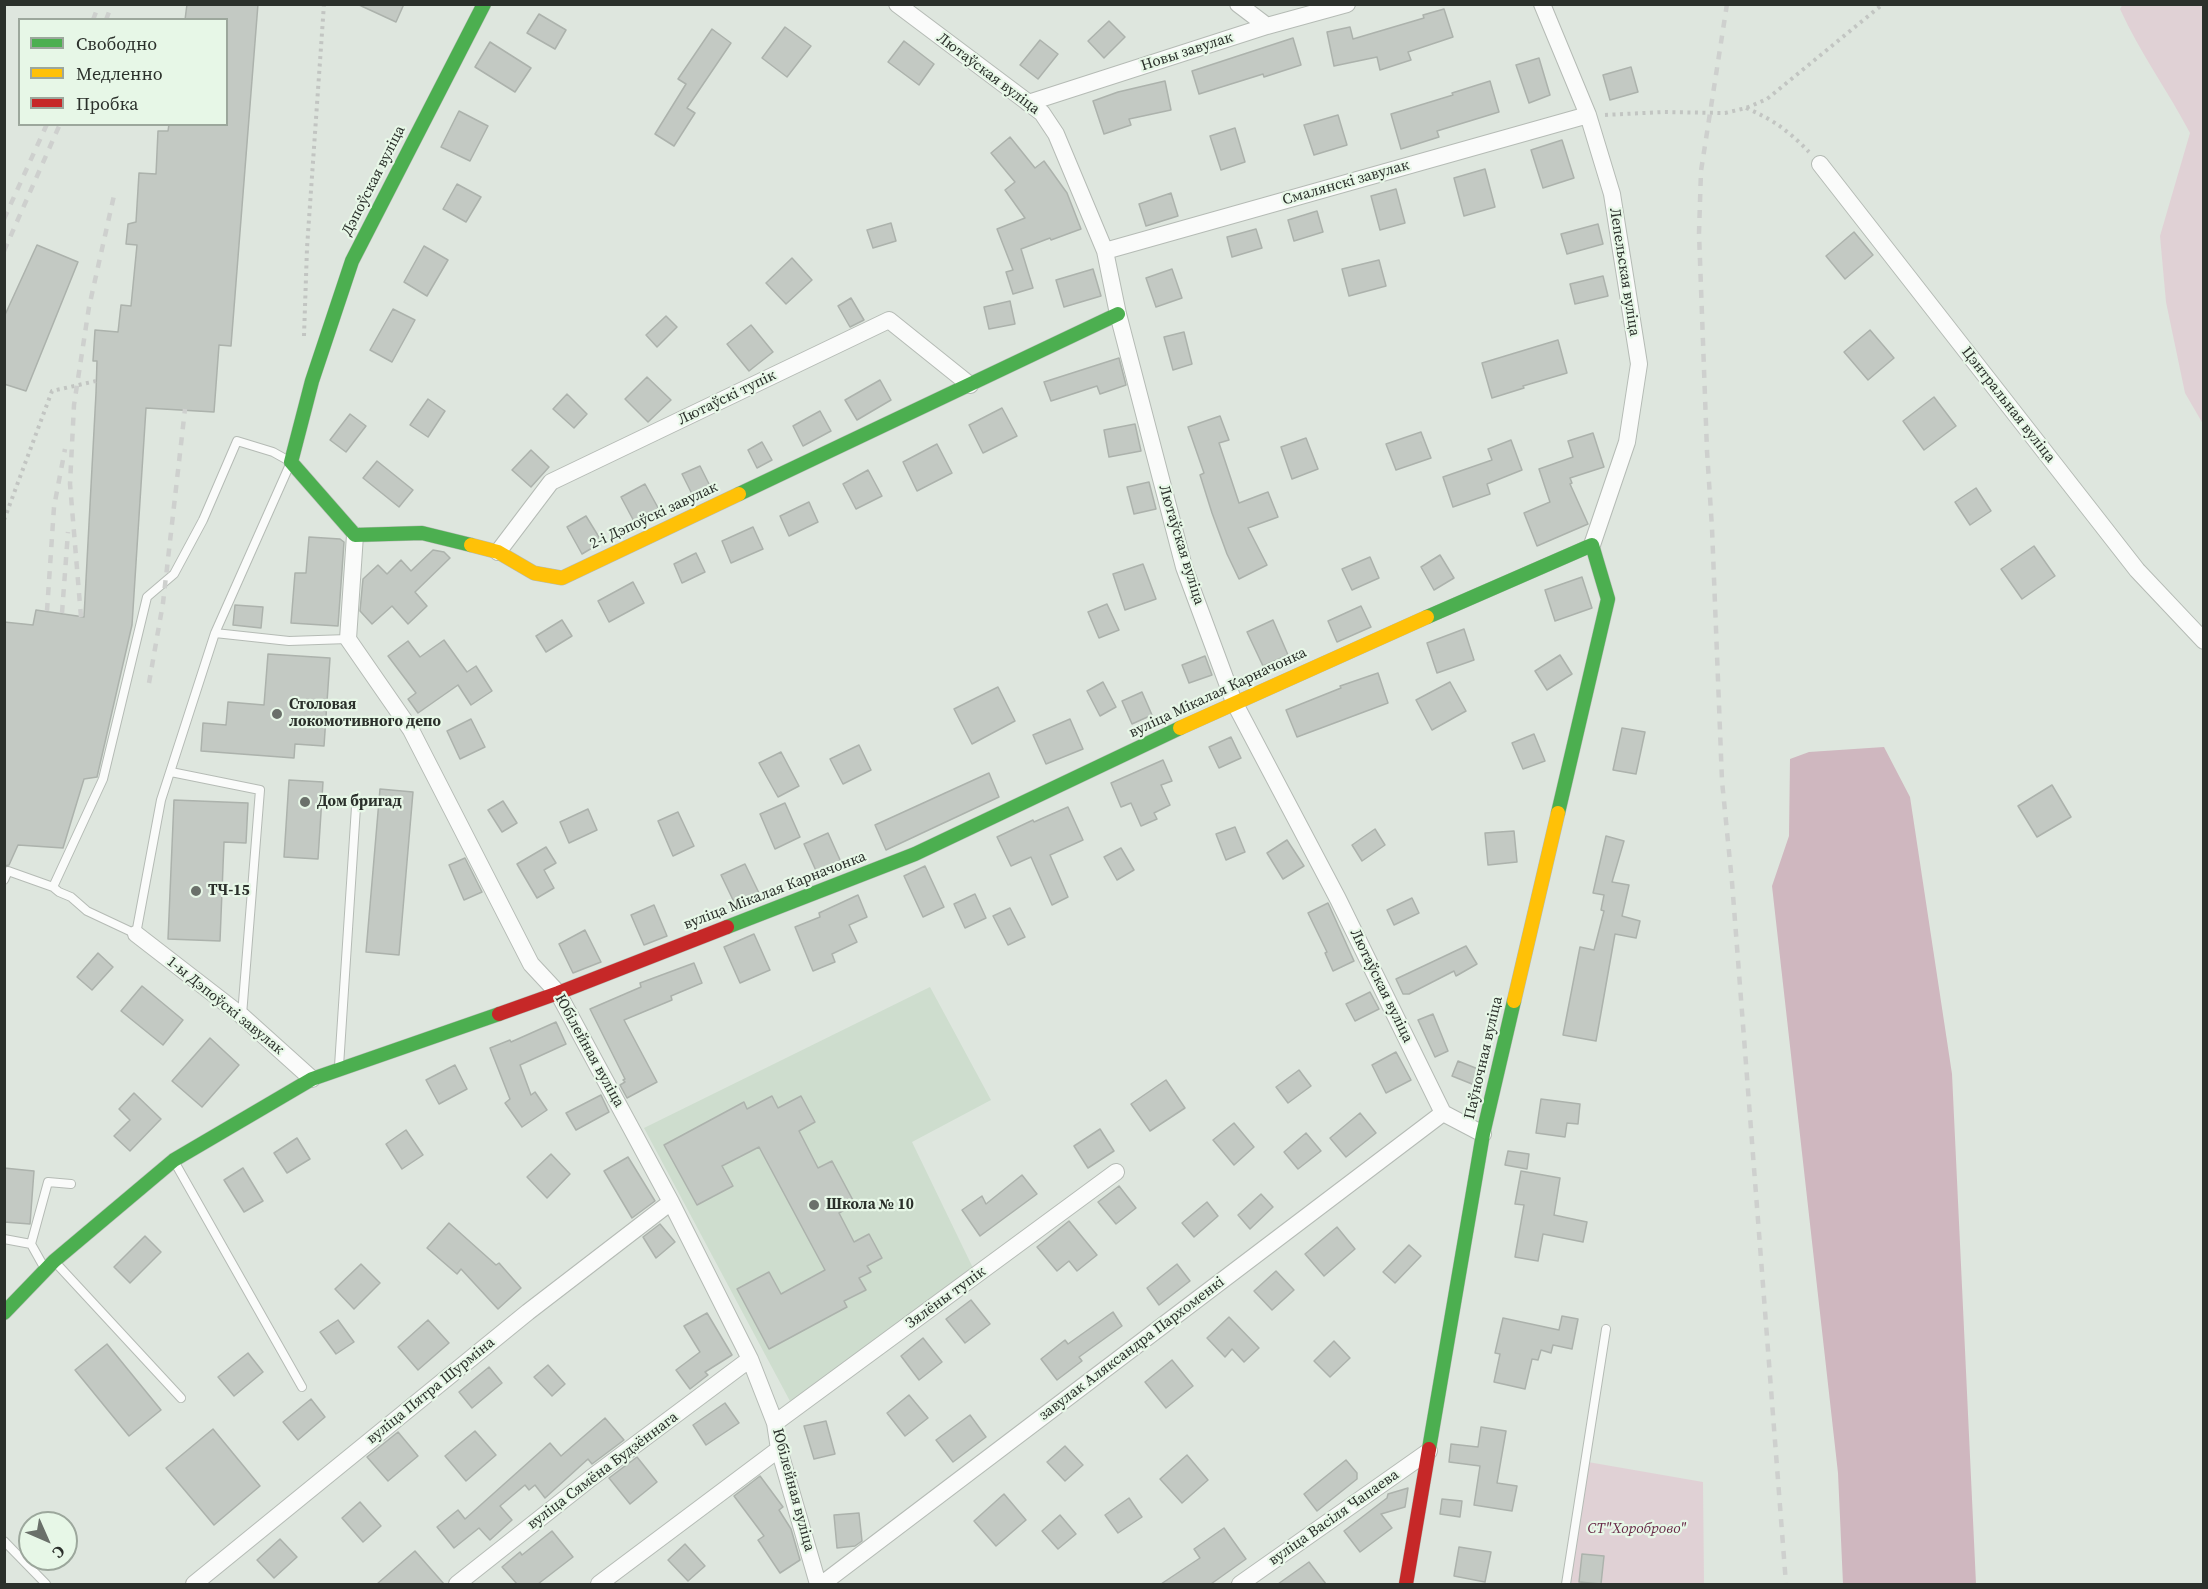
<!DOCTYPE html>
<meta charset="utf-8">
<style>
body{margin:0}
#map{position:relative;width:2208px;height:1589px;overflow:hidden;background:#dee6de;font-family:"Source Serif 4",serif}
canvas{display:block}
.frame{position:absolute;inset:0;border:6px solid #2b302b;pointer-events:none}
.legend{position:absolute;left:18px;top:18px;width:210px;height:108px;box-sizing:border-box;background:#e7f7e7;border:2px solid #9ca79c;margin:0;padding:8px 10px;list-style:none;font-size:18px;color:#2b302b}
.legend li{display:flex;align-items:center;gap:12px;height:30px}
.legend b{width:30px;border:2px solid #9ca79c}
.north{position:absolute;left:18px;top:1511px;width:60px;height:60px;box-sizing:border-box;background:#e7f7e7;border:2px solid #9ca79c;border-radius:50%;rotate:135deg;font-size:16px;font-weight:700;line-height:24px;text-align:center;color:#2b302b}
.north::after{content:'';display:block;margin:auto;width:21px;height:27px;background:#6a706a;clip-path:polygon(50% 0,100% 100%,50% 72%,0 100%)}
</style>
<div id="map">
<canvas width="2208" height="1589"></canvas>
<div class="frame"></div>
<ul class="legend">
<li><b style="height:8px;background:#4caf50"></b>Свободно</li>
<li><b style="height:8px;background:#ffc107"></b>Медленно</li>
<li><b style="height:8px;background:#c62828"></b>Пробка</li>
</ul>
<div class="north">С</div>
</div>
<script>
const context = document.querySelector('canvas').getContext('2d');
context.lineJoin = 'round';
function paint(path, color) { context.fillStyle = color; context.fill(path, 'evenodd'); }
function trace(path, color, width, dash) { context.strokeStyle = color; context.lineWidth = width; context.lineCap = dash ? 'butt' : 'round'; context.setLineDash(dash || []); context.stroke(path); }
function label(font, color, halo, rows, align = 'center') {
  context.font = font + ' "Source Serif 4",serif'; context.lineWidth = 4.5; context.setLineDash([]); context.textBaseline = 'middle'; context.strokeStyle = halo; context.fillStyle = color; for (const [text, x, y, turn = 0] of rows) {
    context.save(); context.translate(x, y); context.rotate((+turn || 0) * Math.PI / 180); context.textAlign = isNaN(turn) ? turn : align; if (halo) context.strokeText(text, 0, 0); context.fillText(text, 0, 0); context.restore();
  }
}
const built = new Path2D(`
 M930,987L991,1100L912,1142L973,1268L791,1403L644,1128Z`);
const green = new Path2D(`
 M2123,4L2203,5V424L2185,393L2166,302L2160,236L2190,133C2168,91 2140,53 2120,9Z
 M1588,1462L1703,1482L1704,1584H1569Z`);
const forest = new Path2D(`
 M1884,747L1910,797L1952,1074L1976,1584H1843L1838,1473L1772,886L1789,836L1790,759L1809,752Z`);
const building = new Path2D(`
 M187,4H258L231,346L219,345L214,412L146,408L132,625L97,777L84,779L63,848L18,845L9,865L4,866V622L33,625L36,610L84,617L96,393L97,361H93L95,330L118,332L121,305L131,306L137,245L126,244L128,224L136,222L139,173L156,174L158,131H168L169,124H226V20H185Z
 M357,4H404L396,22Z
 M1444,9L1453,37L1408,52L1411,60L1380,70L1377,57L1334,66L1327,32L1350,27L1353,39L1424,18L1423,15Z
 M539,14L566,30L555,49L527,33Z
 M1109,21L1125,37L1104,58L1088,41Z
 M785,27L811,46L787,77L762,58Z
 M712,29L731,43L687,108L695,113L674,146L655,134L686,84L678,79Z
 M1293,38L1301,65L1264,77L1263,74L1199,94L1192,71Z
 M1040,40L1058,54L1038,79L1020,65Z
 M904,41L934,64L919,85L888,62Z
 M490,42L531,68L515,92L475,67Z
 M1539,58L1550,95L1529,103L1516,65Z
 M1631,67L1638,92L1610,100L1603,75Z
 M1165,81L1171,110L1129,119L1131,125L1104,134L1093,101L1118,92Z
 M1490,81L1499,112L1437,131L1439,137L1401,149L1391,114L1453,95L1452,93Z
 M459,111L488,126L470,161L441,147Z
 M1338,115L1347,145L1314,155L1304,125Z
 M1235,128L1245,162L1221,170L1210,136Z
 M1010,137L1035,168L1044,161L1067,193L1081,229L1051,240L1050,238L1021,249L1033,288L1013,294L1006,272L1013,270L997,229L1025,218L1005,190L1015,182L991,153Z
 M1562,140L1574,178L1543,188L1531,150Z
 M1485,169L1495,207L1464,216L1454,178Z
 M457,184L481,197L466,222L443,209Z
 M1396,189L1405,223L1380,230L1371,196Z
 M1171,193L1178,216L1146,226L1139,204Z
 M1317,211L1323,232L1294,241L1288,220Z
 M891,223L896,241L873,248L867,230Z
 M1598,224L1603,244L1567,254L1561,234Z
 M1256,229L1262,248L1232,257L1227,237Z
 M1854,232L1873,255L1845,279L1826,256Z
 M37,245L78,262L26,391L4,384V317Z
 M424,246L448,260L427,296L404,282Z
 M792,258L812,280L786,304L766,283Z
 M1379,260L1386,286L1349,296L1342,269Z
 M1093,269L1101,296L1064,307L1056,280Z
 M1172,269L1182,298L1156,307L1146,278Z
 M1603,276L1608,296L1575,304L1570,284Z
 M851,298L864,320L850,327L838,306Z
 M1010,301L1015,324L989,329L984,307Z
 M393,309L415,320L392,362L370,350Z
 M666,316L677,327L657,347L646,335Z
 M751,325L773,352L749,371L727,344Z
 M1870,330L1894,358L1868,380L1844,352Z
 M1184,332L1192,364L1173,370L1164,337Z
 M1558,340L1567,373L1523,386L1524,388L1492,398L1482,363Z
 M1119,358L1126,385L1100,394L1097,386L1051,401L1044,382Z
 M647,377L671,400L648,422L625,399Z
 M880,380L891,400L857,420L845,400Z
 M567,394L587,414L574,428L553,409Z
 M1934,397L1956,426L1924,450L1903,421Z
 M428,399L445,411L428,437L410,425Z
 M1002,408L1017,436L983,453L969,425Z
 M820,411L831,431L803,446L793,426Z
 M350,414L366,426L346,452L330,440Z
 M1220,416L1229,440L1219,443L1239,503L1268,492L1278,517L1248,528L1267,565L1239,579L1227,554L1212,513L1200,475L1204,473L1188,427Z
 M1135,424L1141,451L1109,457L1104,430Z
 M1421,432L1431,458L1396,470L1386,444Z
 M1593,433L1604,467L1570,478L1572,483L1570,484L1588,524L1537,546L1524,513L1550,502L1539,469L1573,457L1568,441Z
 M1306,438L1318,469L1292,479L1281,447Z
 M1511,440L1522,470L1487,484L1490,494L1453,507L1443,477L1492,460L1488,449Z
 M762,442L772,460L757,468L748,450Z
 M937,444L952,473L917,491L903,462Z
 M531,450L549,467L531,487L512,470Z
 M377,461L413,490L399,507L363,478Z
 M700,466L712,490L694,498L682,474Z
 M868,470L882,496L856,509L843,484Z
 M1149,482L1156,509L1134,514L1127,487Z
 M645,484L662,515L637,527L621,497Z
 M1976,488L1991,511L1970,525L1955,502Z
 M809,502L818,522L789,536L780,516Z
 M586,516L602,542L582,554L567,527Z
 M753,527L763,549L731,563L722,541Z
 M309,537L340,539L344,542L338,626L291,623L295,573H306Z
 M2034,546L2055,576L2022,599L2001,569Z
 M433,550L444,552L450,558L415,592L427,606L408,624L392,606L372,624L360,611L363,579L378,565L387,574L401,560L411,571Z
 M696,553L705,572L682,583L674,564Z
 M1440,555L1454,578L1434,590L1421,567Z
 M1370,557L1379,578L1352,590L1342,569Z
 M1143,564L1156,599L1125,610L1113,574Z
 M1582,577L1592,608L1555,621L1545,590Z
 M633,582L644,603L609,622L598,601Z
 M1107,604L1119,630L1099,638L1088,612Z
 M235,605L263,607L261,628L233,625Z
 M1361,606L1371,627L1337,642L1328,621Z
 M562,620L572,636L546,652L536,636Z
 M1273,620L1288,655L1263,666L1247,632Z
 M1464,629L1474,660L1437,673L1427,643Z
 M444,640L467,672L476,666L492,691L471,705L458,685L418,713L408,699L416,693L388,656L408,641L420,657Z
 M268,654L330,658L324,746L295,744L294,758L201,751L203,723L226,725L228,702L264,705Z
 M1560,655L1572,674L1547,690L1535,671Z
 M1205,656L1212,675L1189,683L1182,665Z
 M1378,673L1388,703L1297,737L1286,710L1341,688L1340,686Z
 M1103,682L1116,707L1100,716L1087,691Z
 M1450,682L1466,711L1432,730L1416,700Z
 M998,687L1015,721L972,744L954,709Z
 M1142,692L1152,715L1132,724L1122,701Z
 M471,719L485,747L460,759L447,731Z
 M1070,719L1083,749L1046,764L1033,735Z
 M1622,728L1645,732L1636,774L1613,770Z
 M1534,734L1545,761L1523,769L1512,743Z
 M1231,737L1241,758L1219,768L1209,747Z
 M859,745L871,770L843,784L830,759Z
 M781,752L799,786L778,797L759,763Z
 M1163,760L1172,781L1161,785L1170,805L1154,813L1157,819L1141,826L1131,803L1121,807L1111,783Z
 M989,773L999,797L886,850L875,825Z
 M289,780L323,782L318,859L284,857Z
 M2052,785L2071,817L2037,837L2018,806Z
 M380,789L413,792L399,955L366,952Z
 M174,800L248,803L246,843L224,842L220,941L168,939Z
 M503,801L517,823L502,832L488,810Z
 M785,803L800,837L775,849L760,814Z
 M1068,807L1083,840L1050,855L1068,897L1052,905L1031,857L1011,866L997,837L1033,820L1034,822Z
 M588,809L597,830L569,843L560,822Z
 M678,812L694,846L673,856L658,821Z
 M1235,827L1245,852L1226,860L1216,834Z
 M1375,829L1385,845L1362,861L1352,845Z
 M1514,831L1517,862L1488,865L1485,833Z
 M828,833L841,862L817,873L804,844Z
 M1606,836L1624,841L1612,882L1629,885L1622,916L1640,921L1636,938L1615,934L1596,1041L1563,1035L1580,947L1594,950L1604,911L1601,910L1604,895L1593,893Z
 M1287,840L1304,866L1283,879L1267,853Z
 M546,847L556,863L544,870L554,888L537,898L517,864Z
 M1121,848L1134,870L1117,880L1104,857Z
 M465,858L482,892L464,900L449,865Z
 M745,864L759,893L735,904L721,875Z
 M925,866L944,907L923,917L904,876Z
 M975,894L986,918L965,928L954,904Z
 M858,895L867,917L849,925L857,942L832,954L835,962L813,971L795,927L820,917L819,913Z
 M1412,898L1419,913L1394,925L1387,910Z
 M1328,903L1354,961L1333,971L1325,953L1327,952L1308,913Z
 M654,905L667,936L644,945L631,915Z
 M1010,908L1025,937L1008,945L993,916Z
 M585,930L601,962L573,973L559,944Z
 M754,934L770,970L740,983L724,947Z
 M1466,946L1477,964L1456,976L1454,971L1409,994H1403L1396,979Z
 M98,953L113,967L92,990L77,977Z
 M694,963L702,983L671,996L672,1000L624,1020L657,1082L627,1098L620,1085L625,1082L623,1080L625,1079L590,1009L641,987L640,983Z
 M142,986L183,1020L163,1045L121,1011Z
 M1370,992L1379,1009L1355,1021L1346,1004Z
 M1433,1014L1448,1051L1435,1057L1418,1020Z
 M556,1022L566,1044L520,1065L531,1095L535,1092L547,1110L522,1127L505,1103L510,1099L490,1048L510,1040L511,1042Z
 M210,1038L239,1065L202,1107L172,1081Z
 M1396,1052L1411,1080L1386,1093L1372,1065Z
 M1458,1061L1483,1071L1477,1086L1452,1076Z
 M455,1065L467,1089L439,1104L426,1080Z
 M1299,1070L1311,1086L1288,1103L1276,1087Z
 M1166,1080L1185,1108L1150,1131L1131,1104Z
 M134,1093L161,1119L130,1151L114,1136L130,1120L119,1109Z
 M601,1095L609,1112L576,1130L566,1113Z
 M772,1096L778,1108L801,1096L815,1122L799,1131L818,1168L832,1161L855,1204L839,1213L854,1242L869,1234L882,1258L867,1266L871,1272L859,1278L866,1290L844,1301L847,1307L769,1349L737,1289L769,1272L781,1294L825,1270L759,1147L722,1166L733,1186L697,1205L664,1145L744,1102L747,1109Z
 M1541,1099L1580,1104L1578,1124L1567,1123L1565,1137L1536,1133Z
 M1360,1113L1376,1133L1346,1157L1330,1138Z
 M1234,1123L1254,1147L1234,1165L1213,1140Z
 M1100,1129L1114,1151L1088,1168L1074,1146Z
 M406,1130L423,1155L402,1169L386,1144Z
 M1306,1133L1321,1151L1298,1169L1284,1152Z
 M297,1138L310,1159L287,1173L274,1153Z
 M1508,1151L1529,1154L1527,1169L1505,1165Z
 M551,1154L570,1174L547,1198L527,1177Z
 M628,1157L655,1201L632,1218L604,1171Z
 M4,1168L34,1171L30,1224L4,1222Z
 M243,1168L263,1201L244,1212L224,1180Z
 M1521,1171L1560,1178L1554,1215L1587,1222L1583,1242L1543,1234L1538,1261L1515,1257L1524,1205L1515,1204Z
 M1022,1175L1037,1194L980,1236L962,1210L982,1196L986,1204Z
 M1119,1186L1136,1208L1116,1224L1098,1202Z
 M1261,1194L1273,1207L1250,1229L1238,1215Z
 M1207,1202L1218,1216L1194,1237L1182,1223Z
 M1069,1221L1097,1255L1077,1271L1069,1261L1057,1271L1037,1247Z
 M449,1223L496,1265L499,1263L521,1288L498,1309L461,1269L457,1274L427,1248Z
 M660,1224L675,1242L656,1258L643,1237Z
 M1337,1227L1355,1249L1324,1276L1305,1254Z
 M145,1236L161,1252L130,1283L114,1267Z
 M1409,1245L1421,1256L1395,1283L1383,1272Z
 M361,1264L380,1283L354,1309L335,1289Z
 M1177,1264L1190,1281L1159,1305L1147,1288Z
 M1276,1271L1294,1290L1272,1310L1254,1291Z
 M971,1300L990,1324L965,1343L946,1319Z
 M1113,1312L1122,1326L1079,1357L1082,1361L1057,1380L1041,1359L1065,1340L1068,1344Z
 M707,1313L732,1355L705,1372L708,1375L690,1389L676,1370L700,1352L684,1326Z
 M1562,1316L1578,1319L1572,1349L1553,1345L1551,1353L1541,1350L1538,1360L1532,1359L1525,1389L1494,1382L1500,1354L1495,1353L1503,1318L1559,1330Z
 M1229,1317L1259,1348L1244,1362L1232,1349L1225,1357L1207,1338Z
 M338,1320L354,1342L336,1354L320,1332Z
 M428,1320L449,1343L418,1370L398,1347Z
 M923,1338L942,1362L919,1380L901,1356Z
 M1334,1341L1350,1358L1330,1377L1314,1361Z
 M107,1344L161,1410L129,1436L75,1370Z
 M248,1353L263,1372L234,1396L218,1377Z
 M1172,1360L1193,1386L1166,1408L1145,1382Z
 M548,1365L565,1384L552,1396L534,1377Z
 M489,1367L502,1383L472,1408L459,1392Z
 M909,1395L928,1418L905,1436L887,1413Z
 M311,1399L325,1417L298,1440L283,1422Z
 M725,1403L739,1423L706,1445L693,1425Z
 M970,1415L986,1437L953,1462L936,1440Z
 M605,1418L624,1440L592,1464L588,1459L545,1498L535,1485L529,1490L525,1485L500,1506L512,1520L490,1540L479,1528L454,1548L437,1527L458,1510L465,1519L550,1443L561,1456Z
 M826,1421L835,1454L814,1459L804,1426Z
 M1481,1427L1506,1431L1497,1483L1517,1486L1512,1511L1474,1505L1480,1466L1449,1462L1451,1444L1478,1447Z
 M213,1429L260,1486L214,1525L166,1468Z
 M475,1431L496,1455L466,1481L445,1456Z
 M398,1432L418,1456L388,1481L367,1457Z
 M1065,1446L1083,1465L1065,1481L1047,1462Z
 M1187,1455L1208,1480L1182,1503L1160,1479Z
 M637,1457L657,1482L630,1504L609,1478Z
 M1346,1460L1357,1473V1479L1317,1511L1304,1494Z
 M760,1476L783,1507L779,1510L791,1529L800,1560L780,1573L758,1540L764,1536L734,1496Z
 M1408,1488L1405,1507L1381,1514L1392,1528L1360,1552L1344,1531L1387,1498L1388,1494Z
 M1004,1494L1026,1520L996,1546L974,1521Z
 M1129,1498L1142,1517L1118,1533L1105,1515Z
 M1442,1499L1462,1501L1460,1517L1440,1514Z
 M360,1502L381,1526L363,1542L342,1518Z
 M859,1513L862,1541L855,1546L837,1548L834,1515Z
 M1060,1515L1076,1534L1058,1549L1042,1531Z
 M1224,1528L1246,1559L1211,1584H1161L1200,1558L1194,1549Z
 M552,1531L573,1557L538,1584H517L502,1567L520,1552L522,1555Z
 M280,1539L297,1557L274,1578L257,1560Z
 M685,1544L705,1566L688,1581L668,1560Z
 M1459,1547L1491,1552L1485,1582L1454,1576Z
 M415,1551L444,1584H377Z
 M1582,1554L1604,1556L1601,1584L1579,1582Z
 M1309,1562L1326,1584H1278Z`);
const path = new Path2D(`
 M1746,108C1772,119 1789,131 1809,152
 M1605,115L1664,112L1725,113L1746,108L1767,99L1883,4
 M304,336L307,248L324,4
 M4,520L52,391L96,381`);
const lane = new Path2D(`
 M171,772L260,790L242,1015
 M4,880L8,871L53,887L59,892L71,897L87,911L136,934L161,800L215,633L289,641L348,639
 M53,887L103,779L147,597L174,574L203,520L237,441L273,452L291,462L215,633
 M339,1066L356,807
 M174,1161L302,1387
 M4,1239L31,1244
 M55,1262L181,1398
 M45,1269L31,1244L48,1182L71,1184
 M4,1541L46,1584
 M1566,1584L1606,1329`);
const street = new Path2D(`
 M897,4L1042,113L1056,134L1105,251L1118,314L1184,567L1234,702L1338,899L1443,1113L1483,1134
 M1238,4L1267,26
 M1542,4L1588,115L1612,194L1639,364L1627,442L1592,545
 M1028,103L1267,26L1347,4
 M1820,164L2137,570L2204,641
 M1105,251L1588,115
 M355,535L348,639L411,730L531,964L558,993L671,1202L750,1359L775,1423L779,1449L818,1584
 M498,552L551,482L889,320L970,385
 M136,934L242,1016L312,1079
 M775,1423L1116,1172
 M194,1584L528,1312L671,1202
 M457,1584L591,1478L750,1359
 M599,1584L779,1449
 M822,1584L1443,1113
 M1240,1584L1429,1451`);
const fast = new Path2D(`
 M739,494L1118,314
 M471,545L422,533L355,535L291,462L312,381L352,261L484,4
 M1427,617L1592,545L1608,599L1558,813
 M727,927L915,854L1180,728
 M4,1313L54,1261L174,1160L312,1079L499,1014
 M1429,1449L1483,1134L1514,1001`);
const slow = new Path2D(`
 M471,545L498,552L534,573L562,578L739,494
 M1180,728L1427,617
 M1514,1001L1558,813`);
const jam = new Path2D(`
 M499,1014L558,993L727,927
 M1406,1584L1429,1449`);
const rail = new Path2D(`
 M1727,4L1701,171L1699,233L1707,451L1712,528L1722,781L1732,882L1786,1584
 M93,20L99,4
 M106,20L112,4
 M4,219L47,124
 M4,251L60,124
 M47,611L54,507L65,449
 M62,613L68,532
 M81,617L70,484L74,405L89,307L115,191
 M149,683L163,603L185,409`);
const markers = [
 [277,714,6,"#6a706a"],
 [305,802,6,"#6a706a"],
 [196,891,6,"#6a706a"],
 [814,1205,6,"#6a706a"]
];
const streetNames = [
 ["Новы завулак",1187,52,-18],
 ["Лютаўская вуліца",988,74,37],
 ["Дэпоўская вуліца",374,181,-63],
 ["Смалянскі завулак",1346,183,-16],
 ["Лепельская вуліца",1624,272,81],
 ["Лютаўскі тупік",727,398,-26],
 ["Цэнтральная вуліца",2008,405,52],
 ["2-і Дэпоўскі завулак",654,516,-25],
 ["Лютаўская вуліца",1181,545,73],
 ["вуліца Мікалая Карначонка",1218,693,-25],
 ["вуліца Мікалая Карначонка",775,891,-21],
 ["Лютаўская вуліца",1381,986,64],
 ["1-ы Дэпоўскі завулак",225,1006,39],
 ["Юбілейная вуліца",589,1051,61],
 ["Паўночная вуліца",1484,1058,-77],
 ["Зялёны тупік",946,1298,-36],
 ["завулак Аляксандра Пархоменкі",1132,1349,-37],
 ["вуліца Пятра Шурміна",431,1391,-39],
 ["вуліца Сямёна Будзённага",603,1471,-37],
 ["Юбілейная вуліца",793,1490,75],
 ["вуліца Васіля Чапаева",1334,1518,-35]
];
const poiNames = [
 ["Столовая",289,705],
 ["локомотивного депо",289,722],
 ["Дом бригад",317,802],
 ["ТЧ-15",208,891],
 ["Школа № 10",826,1205]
];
const parkNames = [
 ["СТ\"Хороброво\"",1637,1529]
];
paint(built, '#ceddce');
paint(green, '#e0d1d5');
paint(forest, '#cfb7bf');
paint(building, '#c3c9c3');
trace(building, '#acb2ac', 1.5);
trace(lane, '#b5bbb5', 10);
trace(street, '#b5bbb5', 18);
trace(fast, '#b5bbb5', 15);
trace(slow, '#b5bbb5', 15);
trace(jam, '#b5bbb5', 15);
trace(path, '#c2c5c2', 4, [3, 4.5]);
trace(lane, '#fafbfa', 8);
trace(street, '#fafbfa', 16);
trace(fast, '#4caf50', 14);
trace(slow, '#ffc107', 14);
trace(jam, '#c62828', 14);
trace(rail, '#ced0ce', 4.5, [8, 8]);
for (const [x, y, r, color] of markers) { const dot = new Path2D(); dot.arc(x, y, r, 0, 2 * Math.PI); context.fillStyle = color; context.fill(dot); trace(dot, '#e7f7e7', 2); }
label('15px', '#2b302b', '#e7f7e7', streetNames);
label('bold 15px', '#2b302b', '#e7f7e7', poiNames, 'left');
label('italic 15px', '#682a48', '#e7f7e7', parkNames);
</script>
